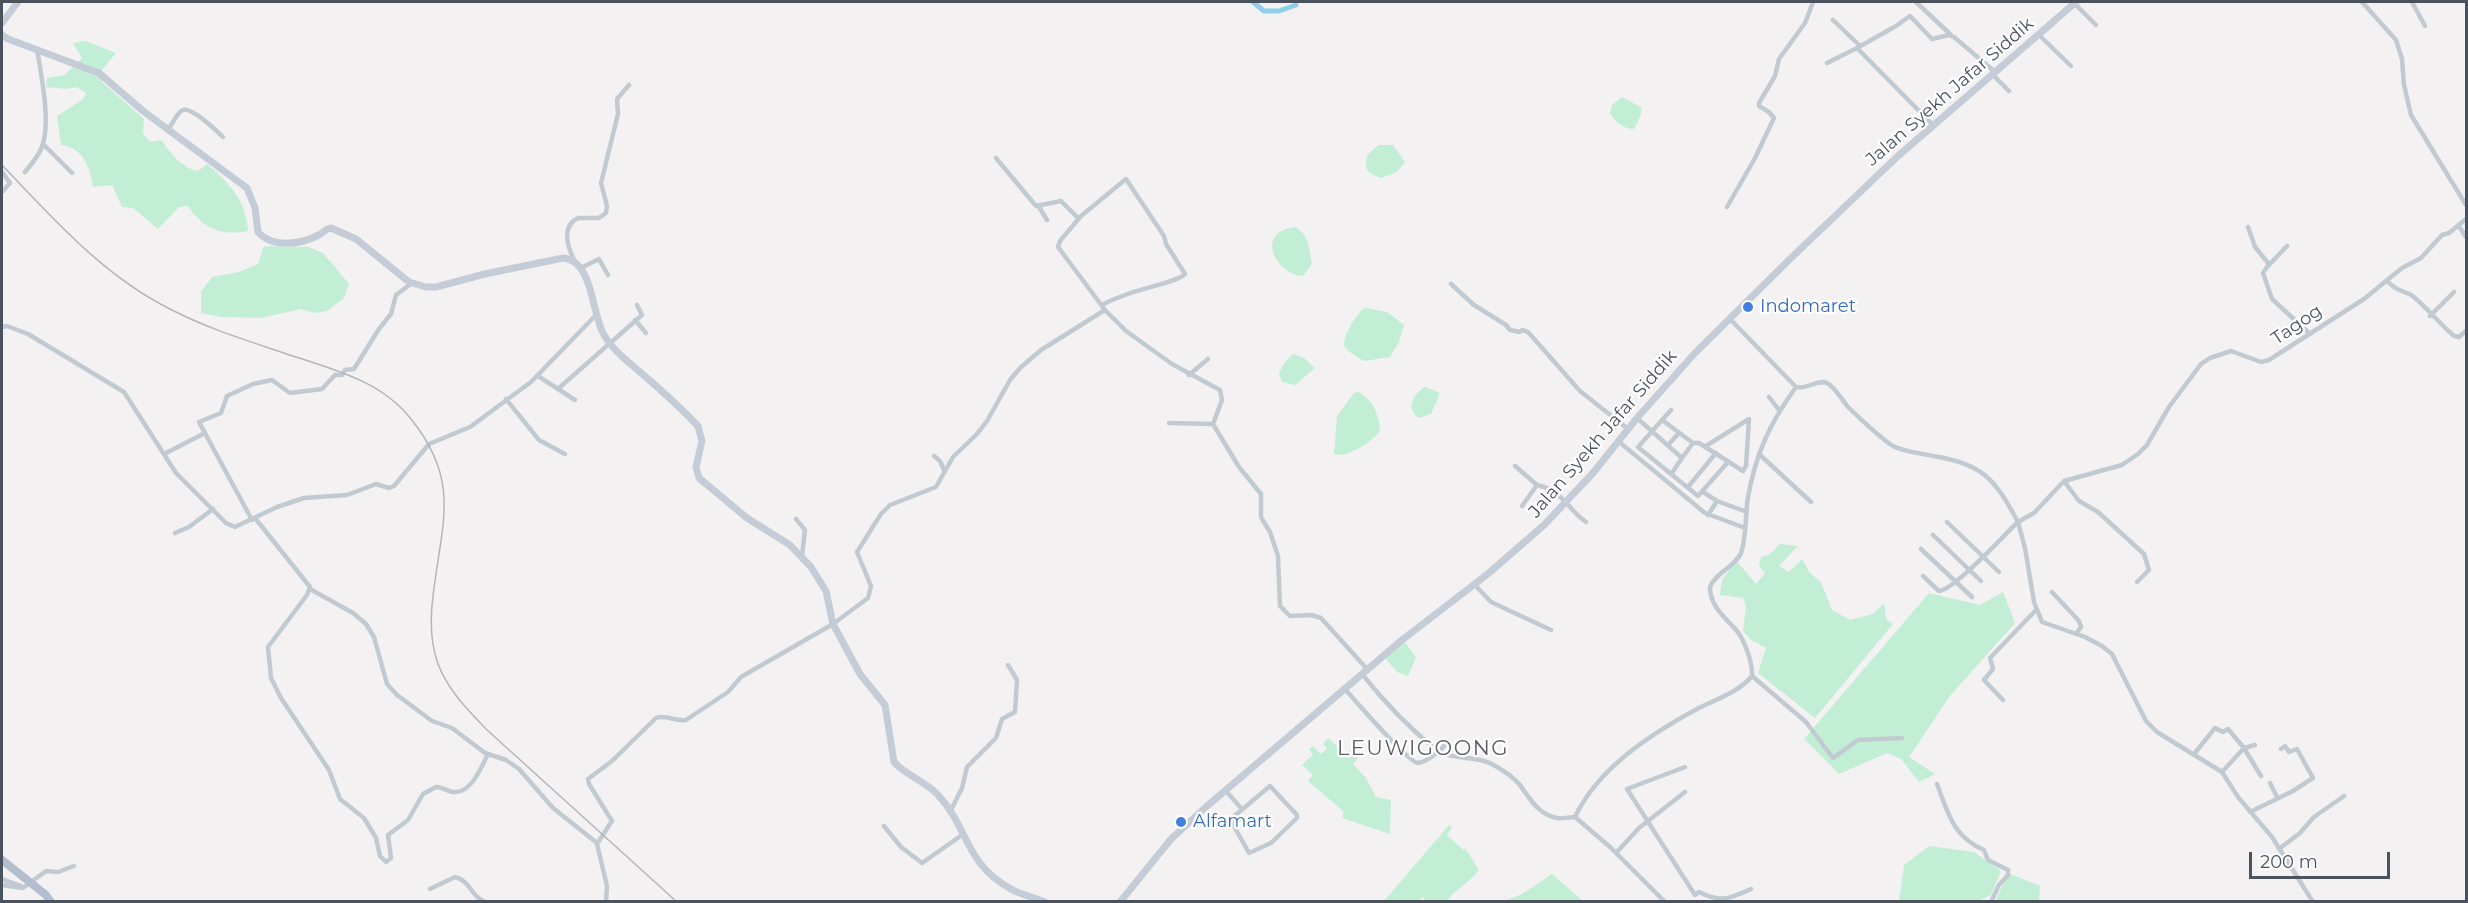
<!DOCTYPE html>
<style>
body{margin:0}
#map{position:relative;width:2468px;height:903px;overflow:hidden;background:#f3f1f1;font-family:Montserrat,sans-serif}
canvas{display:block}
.frame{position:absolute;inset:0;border:3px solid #49525d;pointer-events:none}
.scale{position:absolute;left:2249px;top:852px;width:141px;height:27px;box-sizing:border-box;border:3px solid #49525d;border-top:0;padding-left:8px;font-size:18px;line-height:21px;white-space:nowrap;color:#49525d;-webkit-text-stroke:4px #fff;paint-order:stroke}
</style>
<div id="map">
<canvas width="2468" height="903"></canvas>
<div class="frame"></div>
<div class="scale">200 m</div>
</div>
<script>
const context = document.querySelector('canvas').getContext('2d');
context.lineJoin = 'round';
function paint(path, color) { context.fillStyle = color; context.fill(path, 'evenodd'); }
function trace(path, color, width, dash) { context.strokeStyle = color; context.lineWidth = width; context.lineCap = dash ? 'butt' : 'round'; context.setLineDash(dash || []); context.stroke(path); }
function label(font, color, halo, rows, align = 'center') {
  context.font = font + ' Montserrat,sans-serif'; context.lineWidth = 4.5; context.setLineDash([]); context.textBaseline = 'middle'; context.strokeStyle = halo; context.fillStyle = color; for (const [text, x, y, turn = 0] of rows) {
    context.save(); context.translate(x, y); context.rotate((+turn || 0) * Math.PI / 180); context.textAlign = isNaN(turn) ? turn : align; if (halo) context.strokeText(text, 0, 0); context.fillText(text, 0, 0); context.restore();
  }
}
const green = new Path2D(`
 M86,41L116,53L102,70V82L144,119L143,133L150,142L161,140C171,153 181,168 198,171L207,164C228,182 247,201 248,231C220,236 204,229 188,206L179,207L158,229L133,208L122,207L112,185L93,187C90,168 84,148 61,145L57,116L83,99L86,93L76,87L67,89L46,87L47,78L65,75L82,58L73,43Z
 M1622,97L1642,108L1640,117L1634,129C1624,129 1614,122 1610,113L1612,105Z
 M1379,145H1393L1405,162L1397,172L1381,178C1368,173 1364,171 1367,155Z
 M1296,227C1310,237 1309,249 1312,264L1303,276C1275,274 1254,231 1296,227Z
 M264,246L309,247L323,253L349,284L344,298L327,311L314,313L301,309L261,318L221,317L201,313V292L212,277L239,272L258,264Z
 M1365,308L1387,312L1404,325L1399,342L1390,357L1364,361C1358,357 1349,353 1345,347C1340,340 1357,312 1365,308Z
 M1293,354L1304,358L1315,368L1295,385L1282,382L1279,373L1285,362Z
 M1425,387L1440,393L1431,414L1419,418C1405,409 1413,394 1425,387Z
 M1358,392C1371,397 1380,416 1380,430C1375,441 1345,459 1334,454L1337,416L1354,393Z
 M1780,544L1798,546L1779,566L1789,572L1802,559L1810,573L1821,582L1832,610L1850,620L1873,614L1884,603L1886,619L1893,624L1815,718L1758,673L1766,648L1751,640L1743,631L1746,606L1743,598L1720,595L1722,580L1736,560L1756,584L1765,573L1759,566L1761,557L1769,555Z
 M2003,592L2015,623L1949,697L1909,757L1935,774L1919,782L1901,759L1887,753L1839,774L1804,739L1929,593L1980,605Z
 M1405,642L1416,657L1408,676L1397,672L1385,658Z
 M1328,738L1346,753L1354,748L1361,755L1353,764L1366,778L1376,797L1391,800L1390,834L1342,818L1344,812L1308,781L1313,775L1302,765L1313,755L1309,749L1313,746L1321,754L1327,749L1323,744Z
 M1449,825L1452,827L1447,835L1463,850L1466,849L1479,870C1471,881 1459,887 1449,898L1448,901H1425L1422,896L1421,901H1384Z
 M1929,846L1974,852L2001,871L1991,895L1978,901L1899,902L1904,865Z
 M2008,873L2040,886L2039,901L1995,902Z
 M1552,874L1583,901H1505L1522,894Z`);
const canal = new Path2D(`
 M1253,2L1264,11H1279L1296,5`);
const street = new Path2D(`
 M1916,2L1951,35
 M2362,2L2396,40L2402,59L2404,85L2411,115L2466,205
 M2412,2L2425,26
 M2074,3L2096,25
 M1833,20L1860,46
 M2038,34L2071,66
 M1827,63L1857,48
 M1992,74L2009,91
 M1934,126L1857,48L1896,26L1910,16L1932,39L1949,35L1954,37L1995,72
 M168,129C172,125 178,111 183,110C192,107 217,131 223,137
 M43,144L72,173
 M996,158L1036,206L1061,201L1079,219
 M2,172L10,183L2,192
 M25,172C31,165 37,158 41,149C52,125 41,75 37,49
 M1039,207L1047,220
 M1727,207L1755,158L1774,118L1769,112L1759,106V103L1775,76L1779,59L1805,23L1813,2
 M2458,225L2466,237
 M2248,227L2255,247L2269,264L2263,273L2272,299L2309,333
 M575,262C568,248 560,227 578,218H599L606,213L607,206L601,183L618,114L617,99L629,85
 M2269,265L2287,246
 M581,268L599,259L608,275
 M2387,281C2399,294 2407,290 2415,298C2429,310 2440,324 2454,336L2459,337L2466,331
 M1451,284L1474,305L1506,325L1510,330L1520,332L1522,330L1528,332L1580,391L1628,429
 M1102,305C1109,301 1117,298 1125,295C1138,289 1178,282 1185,274L1166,244L1164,236L1126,179L1081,216L1060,241L1058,247L1105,310L1126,331L1172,364L1220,390L1222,400L1213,424L1239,467L1261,494V517L1270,532L1278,556L1280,606L1290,616L1311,615L1321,618L1367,669
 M2430,316L2454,292
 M1730,319L1796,387C1807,390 1817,379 1827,383C1835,387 1842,400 1848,407C1856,415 1884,441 1893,446C1904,452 1920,453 1933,456C1983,464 1994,478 2018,522L2034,513L2064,481L2122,465L2138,454L2147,445L2169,407L2201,364L2210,358L2231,351L2261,362L2269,360L2364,299L2402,268L2421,258L2442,235L2449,233L2466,219
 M635,320L646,333
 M2,327L7,326L28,334L124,392L176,473L226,523L235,527L277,507L304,498L347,495L376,484L389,488L394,486L429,444L470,427L531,382L595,316
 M1189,375L1208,359
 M538,376L575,400
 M559,388L642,315L637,305
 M1769,397L1779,410
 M506,399L539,440L565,454
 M1671,410L1638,447L1698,496L1728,462
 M1637,418L1682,458L1693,443H1699L1743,471L1746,466L1749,419L1706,446
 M1662,420L1693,443
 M1169,423L1213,424
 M1618,441L1705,513L1745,528
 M1668,445L1679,433
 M164,454L203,434
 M1759,454L1811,502
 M934,456L940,461L944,470
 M1515,466L1537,485
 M1672,473L1682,458
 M2064,481L2079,501L2098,512L2144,554L2149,570L2137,582
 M1688,487L1716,453
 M1703,492L1717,501
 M1522,506L1537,485C1564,491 1566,508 1586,522
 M1708,515L1717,501L1747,512
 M255,518L310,587L307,595L268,647L271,678L281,698L329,770L340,799L364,818L376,838L380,856L386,862L391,858L388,835L408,820L423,794L436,787C443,787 448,792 454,792C471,794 482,766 488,754
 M796,519L805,530L802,556
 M252,520L199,422L221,413L227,396L253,384L272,380L290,393L322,389L335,375H342L345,370L354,369L379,329L391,314L396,295L412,283
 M1947,522L1999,572
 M175,533L189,527L213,509
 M1933,535L1981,581
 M1921,549L1972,597
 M1923,576L1939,591C1955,589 2003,536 2018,522L2025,548L2034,602L2042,622L2085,637L2102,646L2112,654L2146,721L2157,732L2222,772L2238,797L2272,837L2313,902
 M1474,584L1491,602L1551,630
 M310,589L353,613L366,624L374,637L387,684L397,695L432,721L452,728L485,753L506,760L519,769L553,808L597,843
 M2052,592L2079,621L2081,627L2076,634
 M1362,674C1385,703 1410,729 1439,752L1448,741
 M1752,676L1806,722L1833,758L1858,740L1902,738
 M1344,688C1355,700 1408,762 1418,763C1425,763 1434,754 1439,752C1459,761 1480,755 1497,767C1504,771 1514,778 1519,784C1530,798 1537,814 1557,818C1563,819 1569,817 1575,817L1610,847L1665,902
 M2003,700L1984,680L1993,669L1990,658L2036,610
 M2194,754L2215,728L2223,732L2228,729L2244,748L2261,776
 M1685,767L1627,789L1695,895L1699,892C1721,903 1729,899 1751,889
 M2222,772L2244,748L2255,745
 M2270,783L2277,797
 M1937,784C1948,813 1953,837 1984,850L1988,860L2008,870V875L1999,885L1991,902
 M1270,786L1297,815V818L1271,843L1249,853L1231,821L1232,818Z
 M1225,790L1241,808
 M950,812L962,788L967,767L996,738L1002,719L1015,712L1017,680L1008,665
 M2250,812L2293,791L2313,778L2297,749L2289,752L2285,746L2281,749
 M1575,817C1598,768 1651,734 1697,709C1715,700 1739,692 1752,676C1753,664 1745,641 1737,631C1726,618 1710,607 1710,587C1716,572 1735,567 1741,553C1747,535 1745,515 1748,497C1756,453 1770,423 1796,387
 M884,826L901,847L922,863L962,835
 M2279,849L2300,833L2314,817L2344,796
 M1616,853L1639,828L1685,792
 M2,879L21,886
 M2,885L23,888L46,871L58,872L74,866
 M430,889L455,877C471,881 470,896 485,902
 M606,902L607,886L597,844L612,821L589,784L588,779L612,761L656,718C666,714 675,722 686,720L728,692L741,677L833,624L868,598L871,586L857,552L881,514L890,505L936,487L953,457L977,434L987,421L1010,380L1020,368L1041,350L1105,310`);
const secondary = new Path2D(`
 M2,23L18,2
 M2,35L8,39L99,73L143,111L247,188L255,208L258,232C273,249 301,244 319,235C324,232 325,229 331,228L356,239L409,282L426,287H436L485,274L563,258C594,261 591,313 604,335C613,350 627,361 640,372C660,389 680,407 698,426L702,441L696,467L699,478L747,518L790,545L811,567L826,591L833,624L860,674L885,705L894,762C905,775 926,781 938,795C969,828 964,863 1011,889C1021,895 1034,897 1045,902
 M1120,902L1171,839L1206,807L1402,640L1489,573L1544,525L1593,473L1637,418L1695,353L1792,257L1898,156L2076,2`);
const primary = new Path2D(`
 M2,860L46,895L51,902`);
const rail = new Path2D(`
 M2,165C53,218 102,275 170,309C208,329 252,342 293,356C336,370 382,382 411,419C462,482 441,525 433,596C430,619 430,642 438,664C448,690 467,709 486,729L677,902`);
const markers = [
 [1748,307,6,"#3f7fe0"],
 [1181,822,6,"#3f7fe0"]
];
const streetNames = [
 ["Jalan Syekh Jafar Siddik",1950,92,-41],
 ["Tagog",2297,325,-34],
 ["Jalan Syekh Jafar Siddik",1603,434,-49]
];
const shopNames = [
 ["Indomaret",1760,307],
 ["Alfamart",1193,822]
];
const quarterNames = [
 ["LEUWIGOONG",1423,749]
];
paint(green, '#c2eed6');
trace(canal, '#91cfe8', 5);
trace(street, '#c2cad1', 4.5);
trace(secondary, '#c4ccd8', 7);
trace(primary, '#b2bece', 8);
trace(rail, '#b3b5ba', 1.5);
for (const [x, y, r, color] of markers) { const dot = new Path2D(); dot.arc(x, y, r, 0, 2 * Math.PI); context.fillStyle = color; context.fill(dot); trace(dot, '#fff', 2); }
label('18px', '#49525d', '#fff', streetNames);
label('18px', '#366cbe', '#fff', shopNames, 'left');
context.letterSpacing = '1.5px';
label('21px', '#5d6065', '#fff', quarterNames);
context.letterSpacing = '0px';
</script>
